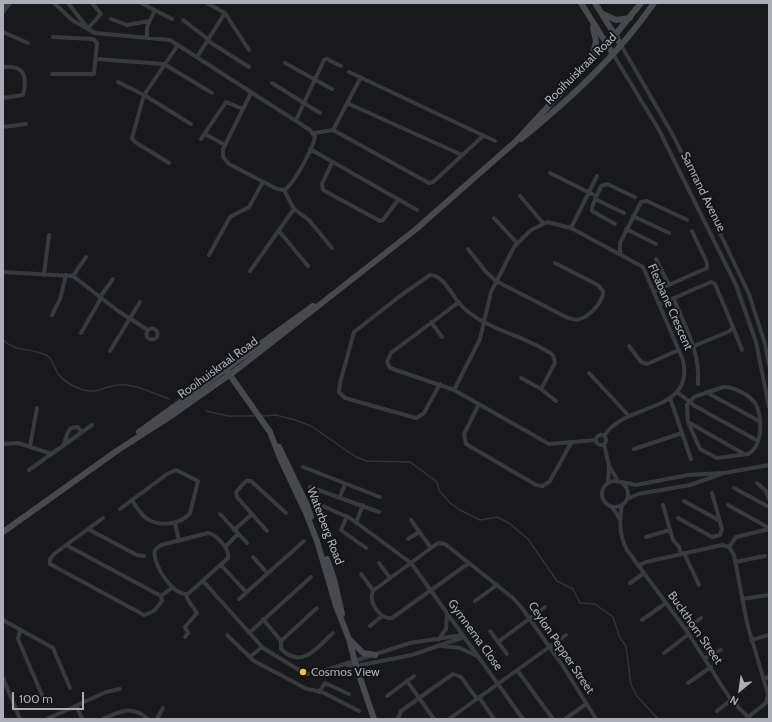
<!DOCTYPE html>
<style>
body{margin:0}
#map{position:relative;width:772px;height:722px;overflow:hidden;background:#19181a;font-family:Cabin,sans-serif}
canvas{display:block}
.frame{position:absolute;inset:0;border:4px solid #abaeb9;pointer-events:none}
.north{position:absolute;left:720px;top:670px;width:40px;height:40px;-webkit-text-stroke:3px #141315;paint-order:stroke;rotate:209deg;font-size:11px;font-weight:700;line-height:16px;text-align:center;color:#abaeb9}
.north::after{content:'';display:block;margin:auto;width:14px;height:18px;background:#abaeb9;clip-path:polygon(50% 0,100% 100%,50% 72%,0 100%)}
.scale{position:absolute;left:12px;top:692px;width:72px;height:18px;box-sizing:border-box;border:2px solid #abaeb9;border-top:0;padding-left:5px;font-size:12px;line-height:14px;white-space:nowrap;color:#abaeb9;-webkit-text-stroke:3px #141315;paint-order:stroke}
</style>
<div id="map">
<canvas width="772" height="722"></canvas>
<div class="frame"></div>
<div class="north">N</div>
<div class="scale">100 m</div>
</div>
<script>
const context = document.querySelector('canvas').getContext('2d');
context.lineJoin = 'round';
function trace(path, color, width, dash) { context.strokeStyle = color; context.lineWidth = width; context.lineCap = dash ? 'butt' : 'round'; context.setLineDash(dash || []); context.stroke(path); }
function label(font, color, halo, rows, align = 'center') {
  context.font = font + ' Cabin,sans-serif'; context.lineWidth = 4; context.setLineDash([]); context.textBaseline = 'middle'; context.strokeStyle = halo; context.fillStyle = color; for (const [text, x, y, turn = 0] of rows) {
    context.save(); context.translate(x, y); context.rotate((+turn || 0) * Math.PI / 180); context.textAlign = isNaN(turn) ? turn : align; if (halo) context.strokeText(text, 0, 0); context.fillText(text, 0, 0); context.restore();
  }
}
const stream = new Path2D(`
 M767,3L769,5
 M3,340C16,352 31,348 46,355C54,359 54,369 59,375C64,382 75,387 83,390C97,394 105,386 119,385C132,383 156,394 169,399
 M206,411L228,416H255
 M261,416L276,415L295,420L311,426L356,457L367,461L410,462L437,482L439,490L450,503L460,510L480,520L497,517L509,523L528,539L557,581L573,589L580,603L595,604L613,617L620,638L626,646L631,685L637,696L658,719`);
const streetTunnel = new Path2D(`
 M299,670L307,674`);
const street = new Path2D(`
 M54,3L72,20L95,33L170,40L310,130L315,137C313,148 293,186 284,190L277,189L229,164L223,157V149L251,93
 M68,3L86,26
 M141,3L172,19
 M3,6L6,3
 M3,12L10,3
 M225,13L249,50
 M111,19L127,25L149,21
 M183,20L209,40
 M89,27L101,14L92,3
 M3,32L28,43
 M147,38V27L155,10
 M208,41L249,67
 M621,45L674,137L749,294L765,344L769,365
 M613,54L659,130L736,285L756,342L769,407
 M197,57L225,13L207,3
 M97,59L164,64L212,93
 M285,63L332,89
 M3,67C24,65 28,76 23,95L3,98
 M349,72L495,141
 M52,74H94L97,43L93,39L53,37
 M118,82L144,95L191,124
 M272,83L320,113
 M347,103L462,155
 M296,120L324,60L327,59L341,66
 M3,127L26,124
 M333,130L429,183L433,182L483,136
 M314,133L333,130L361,77
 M205,134L225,145
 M201,139L226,102L243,109
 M310,149L417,210
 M169,163L135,142L132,138L144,95L178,45
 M332,163L322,184L323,190L380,221L383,220L398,200
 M550,173L596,196
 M284,190L294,209L309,220L332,248
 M520,196L543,223
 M595,199L624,213
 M633,216L669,233
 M494,218L517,243
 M615,224L592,211V207L601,186L607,184L635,197
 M571,228L597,176
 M626,229L656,244
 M279,231L308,266
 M468,249L486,272L496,281L568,318C572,319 576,321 580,319C590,316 604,301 603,291L598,285L555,263
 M620,253V243L641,202L647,201L687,220
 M209,255L230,217L249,207L263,182
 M656,259L669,285
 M250,271L294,209
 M3,272L73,276L118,311L148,330
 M44,275L49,235
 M73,276L86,257
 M655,291L707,268V263L692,231
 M100,297L113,279
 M674,299C686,329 700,351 698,384
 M459,302L391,353L387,362L390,368L454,390L549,444L596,440
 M660,304L711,282L715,284L733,327L730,331L694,346
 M52,315L60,299L66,275
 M431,322L442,337
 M733,327L742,350
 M146.5 334a5.5 5.5 0 1 1 11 0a5.5 5.5 0 1 1-11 0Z
 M81,333L101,298
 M629,346L641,362L647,364L679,350
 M110,351L140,302
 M589,373L629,416
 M521,378L541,389L556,401
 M440,384L424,413L416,418L345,398L339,392L340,383L354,332L404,293L430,275C443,275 451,293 458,302C482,330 524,334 553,355L555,363L541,389
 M723,387C732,386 750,395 755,403C763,416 763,446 748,454L717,458L700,449L688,422L687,405L694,397Z
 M454,390L480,339L491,292L514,247L531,230L547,222L571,228L643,267L683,360C695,414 624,402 604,436
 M677,392L695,406L758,441
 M706,392L759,421
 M670,398L691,459
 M479,404L464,434L466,444L536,485L543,486L550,481L571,443
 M688,422L744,454
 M596 440a5 5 0 1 1 10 0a5 5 0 1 1-10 0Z
 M3,444L18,443L52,454
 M604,444L609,466L618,481
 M30,446L37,408
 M63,446L68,432L71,428L77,427L82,432
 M634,449L682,433
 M303,467L380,497
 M29,470L92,425
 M602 494a13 13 0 1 1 26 0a13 13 0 1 1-26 0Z
 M622,482L636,485L688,475L722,473
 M608,483L609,466
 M757,483L766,491L769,499
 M310,487L379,512
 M734,488L769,507
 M340,497L345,484
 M627,499L638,494L690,485L724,473L769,465
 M684,501L720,521
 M318,504L350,518L411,563L523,719
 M622,505C619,520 619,535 627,550L686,630L731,700L750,719
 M663,505L673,540L679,547L681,554
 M728,505L769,528
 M612,507L619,518
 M120,509L167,474L176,470L198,481L190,513C181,525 158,527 146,518C140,514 136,506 132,500
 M220,514L247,543
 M347,516L341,530L366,548
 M103,518L54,554L50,559V564L144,615L154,611L162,601L161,596L173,587
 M678,518L712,537L720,535L722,529L712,493
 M411,520L431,548
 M175,523L179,541
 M356,523L363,505
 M88,529L137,555L144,556
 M234,530L252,514
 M267,531L237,497L236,492L246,481H251L286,513
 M208,533C217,535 230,549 228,558L189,593C176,600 151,564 155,550L161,545Z
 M646,537L670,530
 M408,539L419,532
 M66,545L161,596
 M225,547L238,534
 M729,547L736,537L769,529
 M684,553L699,585
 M253,557L267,573
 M735,562L765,556
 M379,563L390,578
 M469,563L392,618C380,621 366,599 374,590L438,543L445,544L513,598L522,608L563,666L596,719
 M221,565L246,592
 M639,565L646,562L722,545L729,547L734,555L747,623L768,694L766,703L748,717
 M361,574L373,590
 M203,581L263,648L299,670
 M630,583L644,573
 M239,599L304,541
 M742,599L769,595
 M475,601L497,585
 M317,608L281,641V649C302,670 318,647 333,633
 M263,619L281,641
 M3,620L53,648L70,688
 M642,620L666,603
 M370,626L382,616
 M20,630L18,639L45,702
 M686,630L701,618
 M490,631L507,654
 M249,633L311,577
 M227,635L254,661L307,689L322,692L359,711
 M185,637L188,633L185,627L197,613L188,600L186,595
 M438,640L446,629L447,614
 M751,640L769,635
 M498,642L545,607
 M442,646L460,648L477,656
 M664,653L689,634
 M250,657L262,647
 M705,658L721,650
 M347,665L356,666L412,655L464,637
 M517,670L553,719
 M307,674L317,673L410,643L462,635
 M3,678L20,719
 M763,679L769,677
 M407,681L434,719
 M688,683L711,667
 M319,692L325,683L349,694
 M387,696L414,676
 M479,697L494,719
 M77,706L82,719
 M717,711L731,700
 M47,719L106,692L120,689
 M103,719C120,711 132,705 148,719
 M157,719L163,708
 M398,719L401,711L453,674L461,677L477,699
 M449,719L566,635
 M565,719L586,704`);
const secondary = new Path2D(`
 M581,3L613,54
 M595,3L621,45
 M603,14L616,20L630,18
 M592,57L596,42L593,27
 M521,139C570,99 618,55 654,3
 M225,368L270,432L280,458L306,513L317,541L336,606L349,639L356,666L374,719
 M139,432L313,306
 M279,447L307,505L311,517
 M3,532L118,450L168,418L239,368L415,230L515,142L615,35L641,3
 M327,559L334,579L342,614
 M350,640L363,653L375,655`);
const markers = [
 [303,672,4,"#ebc640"]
];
const streetNames = [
 ["Rooihuiskraal Road",581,69,-45],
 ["Samrand Avenue",703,192,64],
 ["Fleabane Crescent",670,307,66],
 ["Rooihuiskraal Road",218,368,-36],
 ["Waterberg Road",325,526,69],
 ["Buckthorn Street",695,628,55],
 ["Gymnema Close",475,635,54],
 ["Ceylon Pepper Street",561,648,56]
];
const poiNames = [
 ["Cosmos View",311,672]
];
trace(stream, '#2f353e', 1.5);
trace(streetTunnel, '#36363a', 4, [4, 2]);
trace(street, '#393a3f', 4);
trace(secondary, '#48484f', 6);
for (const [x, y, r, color] of markers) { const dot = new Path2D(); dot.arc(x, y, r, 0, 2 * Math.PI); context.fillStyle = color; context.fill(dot); trace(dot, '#141315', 1.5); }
label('12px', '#abaeb9', '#141315', streetNames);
label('12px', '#abaeb9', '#141315', poiNames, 'left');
</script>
